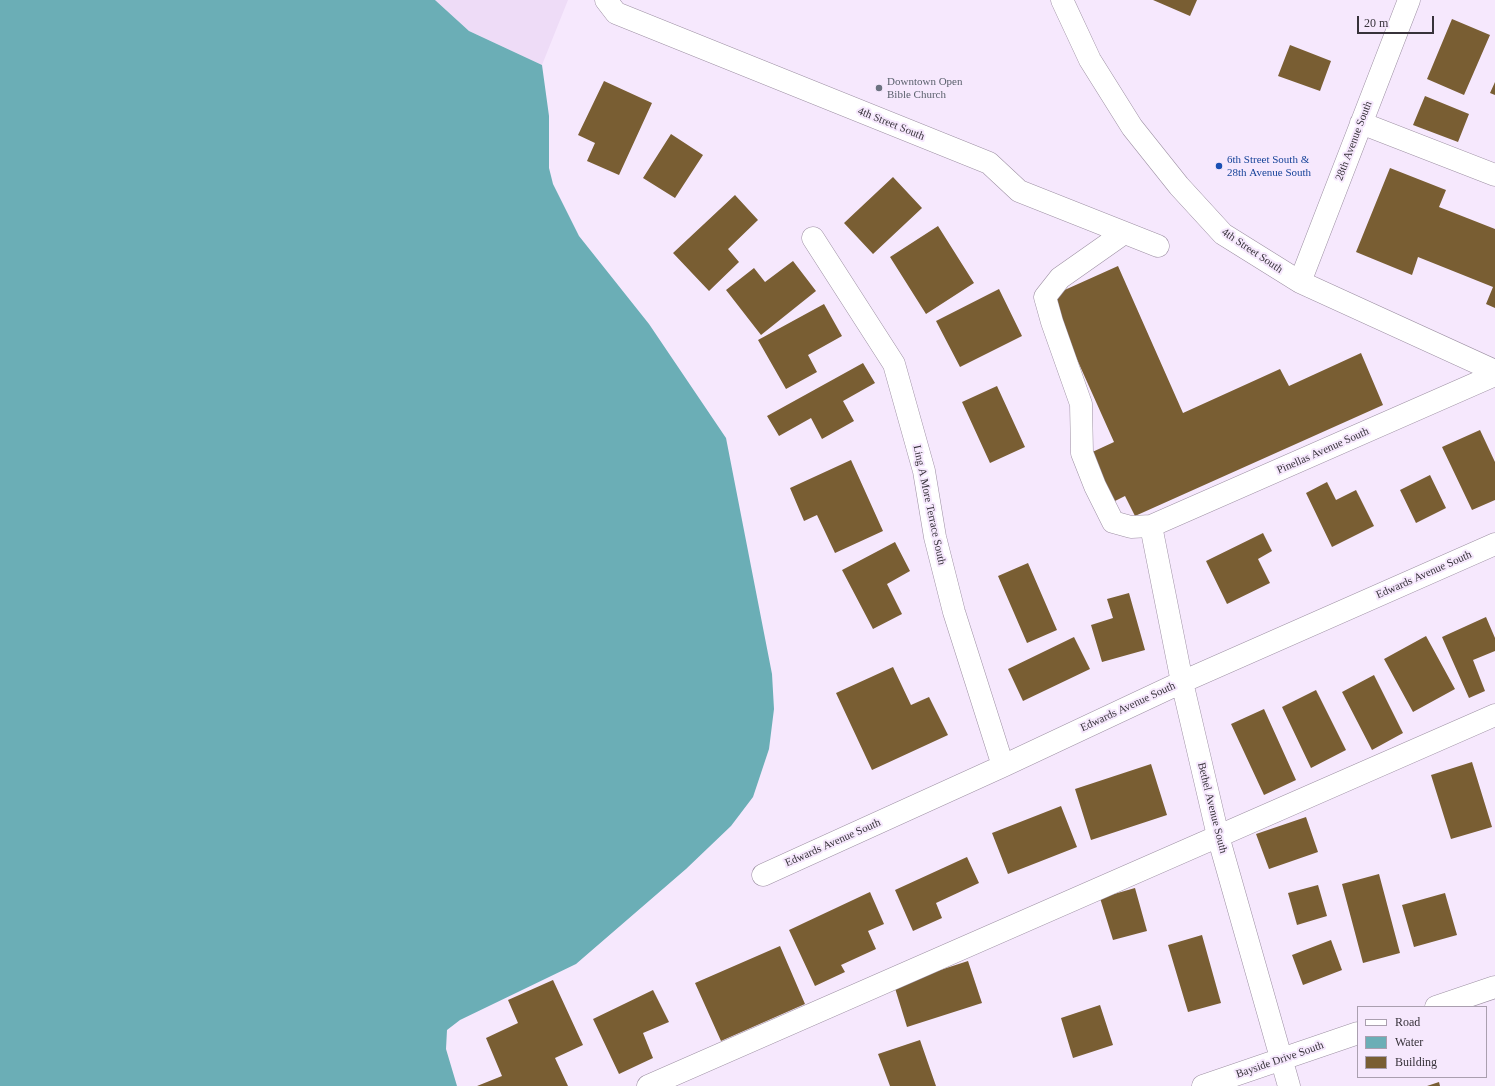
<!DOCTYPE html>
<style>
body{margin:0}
#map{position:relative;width:1495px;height:1086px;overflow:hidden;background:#f6e8fd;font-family:Georgia,serif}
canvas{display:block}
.legend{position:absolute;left:1357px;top:1006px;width:130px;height:72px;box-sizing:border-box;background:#f6e8fd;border:1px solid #aa9faf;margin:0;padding:5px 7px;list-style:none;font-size:12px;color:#37323a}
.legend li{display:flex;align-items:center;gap:8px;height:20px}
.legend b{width:20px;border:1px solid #aa9faf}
.scale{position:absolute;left:1357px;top:16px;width:77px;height:18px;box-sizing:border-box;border:2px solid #37323a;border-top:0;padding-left:5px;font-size:12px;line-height:14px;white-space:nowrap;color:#37323a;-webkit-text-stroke:3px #f6e8fd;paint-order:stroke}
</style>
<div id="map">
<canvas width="1495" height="1086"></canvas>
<ul class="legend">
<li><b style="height:5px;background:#fff"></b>Road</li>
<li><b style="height:11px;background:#6baeb6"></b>Water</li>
<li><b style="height:11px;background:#795e33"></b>Building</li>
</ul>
<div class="scale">20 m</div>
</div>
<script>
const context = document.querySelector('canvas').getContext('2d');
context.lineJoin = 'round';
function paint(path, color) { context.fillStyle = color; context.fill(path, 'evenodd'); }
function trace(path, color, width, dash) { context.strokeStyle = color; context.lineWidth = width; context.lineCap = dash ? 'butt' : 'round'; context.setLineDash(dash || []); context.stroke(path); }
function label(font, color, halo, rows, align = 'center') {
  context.font = font + ' Georgia,serif'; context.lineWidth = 4; context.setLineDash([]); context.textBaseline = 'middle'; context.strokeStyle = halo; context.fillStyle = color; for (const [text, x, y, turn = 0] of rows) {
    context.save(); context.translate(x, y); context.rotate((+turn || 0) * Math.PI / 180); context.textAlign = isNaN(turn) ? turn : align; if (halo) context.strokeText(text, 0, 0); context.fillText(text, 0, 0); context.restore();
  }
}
const built = new Path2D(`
 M435,0H568L542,65L469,31Z`);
const water = new Path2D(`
 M0,0H435L469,31L542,65L549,116V168L553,184L579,236L649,324L726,438L772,674L774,709L769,749L753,797L731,826L686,869L576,964L460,1020L447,1030L446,1049L457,1086H0Z`);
const building = new Path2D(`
 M1153,0H1197L1190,16Z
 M1452,19L1490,35L1464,95L1427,79Z
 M1290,45L1331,61L1320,91L1278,76Z
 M604,81L652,103L619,175L587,161L595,143L578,135Z
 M1495,82V95L1490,93Z
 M1425,96L1469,114L1458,142L1413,125Z
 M671,134L703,155L675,198L643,178Z
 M1390,168L1446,190L1439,207L1495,229V308L1486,304L1493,287L1418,257L1412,275L1356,252Z
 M893,177L922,208L873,254L844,223Z
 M735,195L758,220L728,249L739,262L709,291L673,253Z
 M938,226L974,283L926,314L890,257Z
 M793,261L816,291L761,335L726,290L754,268L765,282Z
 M1118,266L1183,413L1280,369L1289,386L1361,353L1383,405L1135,516L1125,496L1109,504L1088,454L1114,442L1049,297Z
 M999,289L1022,336L960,367L936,321Z
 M824,304L842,336L808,355L817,372L786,389L758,340Z
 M863,363L875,383L843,401L854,421L822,439L811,418L779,436L767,416Z
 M997,386L1025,447L990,463L962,402Z
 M1480,430L1495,462V500L1472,510L1442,447Z
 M851,460L883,531L835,553L817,515L804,521L790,488Z
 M1430,475L1446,508L1416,523L1400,490Z
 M1327,482L1336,500L1356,490L1374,526L1332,547L1306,493Z
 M1263,533L1272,551L1258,559L1270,583L1227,604L1206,561Z
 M895,542L910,571L887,584L902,614L873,629L842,570Z
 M1028,563L1057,630L1027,643L998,576Z
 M1129,593L1145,650L1102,662L1091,625L1113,618L1107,599Z
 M1486,617L1495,638V651L1473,660L1485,691L1469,698L1442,637Z
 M1426,636L1455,689L1413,712L1384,659Z
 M1074,637L1090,669L1023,701L1008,669Z
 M893,667L911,705L929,697L948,735L872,770L836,693Z
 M1374,675L1403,733L1372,750L1342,692Z
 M1316,690L1346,750L1311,768L1282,707Z
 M1264,709L1296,780L1264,795L1231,724Z
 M1472,762L1492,827L1451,839L1431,775Z
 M1151,764L1167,815L1091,840L1075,789Z
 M1061,806L1077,847L1008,874L992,833Z
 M1306,817L1318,852L1269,869L1256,834Z
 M967,857L979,883L936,903L942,918L913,931L895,890Z
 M1379,874L1400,953L1363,963L1342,884Z
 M1318,885L1327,916L1297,925L1288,893Z
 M1135,888L1147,931L1113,940L1100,898Z
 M870,892L884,924L868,931L876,949L841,965L845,972L815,986L789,930Z
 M1445,893L1457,935L1414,947L1402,905Z
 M1202,935L1221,1003L1188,1012L1168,945Z
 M1331,940L1342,970L1303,985L1292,955Z
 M780,946L805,1004L721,1041L695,983Z
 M968,961L982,1003L907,1027L894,985Z
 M553,980L583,1045L555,1058L568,1086H477L502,1076L486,1038L518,1023L508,1000Z
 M653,990L669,1022L643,1033L653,1058L619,1074L593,1019Z
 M1100,1005L1113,1045L1073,1058L1061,1018Z
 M920,1040L936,1086H890L878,1054Z
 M1439,1082L1440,1086H1427Z`);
const minor = new Path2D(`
 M606,0L616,13L989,163L1019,191L1158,246
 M1062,0L1090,60L1132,127L1179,186L1223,234L1300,282L1495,371
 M1361,123L1495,175
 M1124,233L1060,278L1045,297L1052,322L1081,404L1082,453L1095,486L1113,522L1131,527L1151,526L1495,375
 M813,238L894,364L924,471L935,537L954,612L1003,766
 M1300,282L1409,0
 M1151,526L1182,682L1218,836L1289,1086
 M763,875L1003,766L1182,682L1495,544
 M1436,1007L1495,987
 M648,1086L1495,715
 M1203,1086L1358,1033`);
const markers = [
 [879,88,4,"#6b7280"],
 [1219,166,4,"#1a4fb4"]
];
const worshipNames = [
 ["Downtown Open",887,82],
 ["Bible Church",887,95]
];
const streetNames = [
 ["4th Street South",891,124,22],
 ["28th Avenue South",1354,141,-69],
 ["4th Street South",1252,251,34],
 ["Pinellas Avenue South",1323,451,-24],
 ["Ling A More Terrace South",929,505,78],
 ["Edwards Avenue South",1424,575,-24],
 ["Edwards Avenue South",1128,707,-25],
 ["Bethel Avenue South",1212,808,76],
 ["Edwards Avenue South",833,843,-24],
 ["Bayside Drive South",1280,1060,-19]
];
const transitNames = [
 ["6th Street South &",1227,160],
 ["28th Avenue South",1227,173]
];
paint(built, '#eedcf7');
paint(water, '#6baeb6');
paint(building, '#795e33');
trace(minor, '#9d90a3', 23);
trace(minor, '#fff', 22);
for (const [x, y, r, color] of markers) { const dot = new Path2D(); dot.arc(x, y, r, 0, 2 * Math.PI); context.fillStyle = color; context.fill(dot); trace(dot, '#f6e8fd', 1.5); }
label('11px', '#5b616d', '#f6e8fd', worshipNames, 'left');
label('11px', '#37323a', '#f6e8fd', streetNames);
label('11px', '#164399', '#f6e8fd', transitNames, 'left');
</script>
